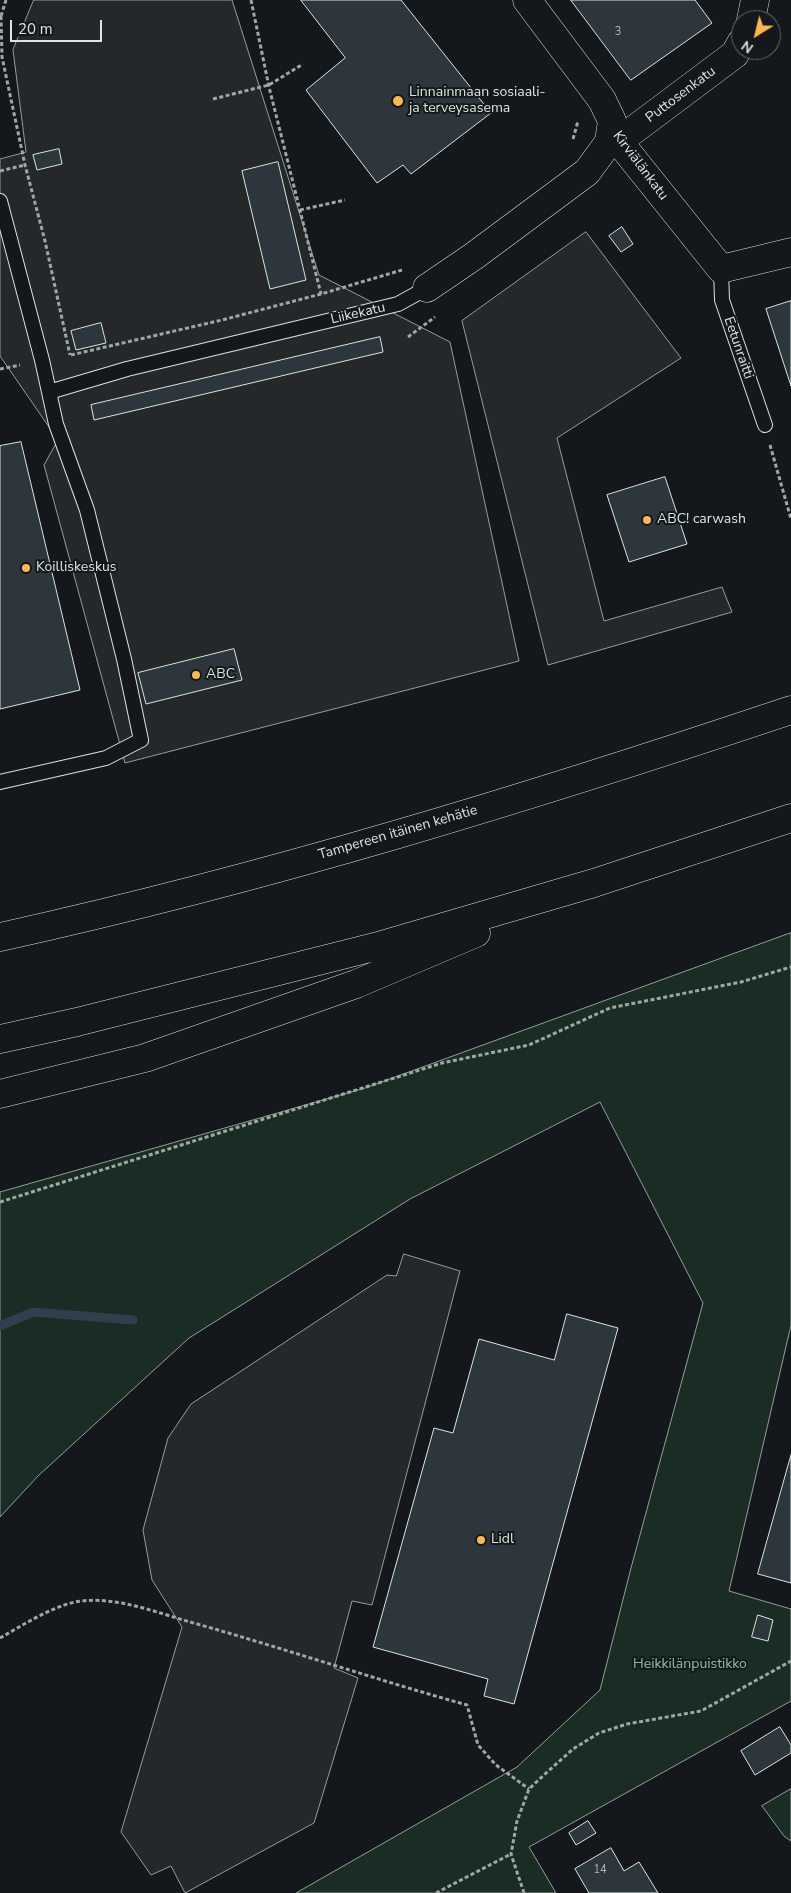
<!DOCTYPE html>
<meta charset="utf-8">
<style>
body{margin:0}
#map{position:relative;width:791px;height:1893px;overflow:hidden;background:#14181c;font-family:"Nunito Sans",sans-serif}
canvas{display:block}
.north{position:absolute;left:731px;top:10px;width:50px;height:50px;box-sizing:border-box;background:#14181c;border:1px solid #626a69;border-radius:50%;rotate:216deg;font-size:14px;font-weight:700;line-height:20px;text-align:center;color:#d8e6dc}
.north::after{content:'';display:block;margin:auto;width:18px;height:22px;background:#ffb74d;clip-path:polygon(50% 0,100% 100%,50% 72%,0 100%)}
.scale{position:absolute;left:10px;top:20px;width:92px;height:22px;box-sizing:border-box;border:2px solid #d8e6dc;border-top:0;padding-left:6px;font-size:15px;line-height:18px;white-space:nowrap;color:#d8e6dc;-webkit-text-stroke:4px #14181c;paint-order:stroke}
</style>
<div id="map">
<canvas width="791" height="1893"></canvas>
<div class="north">N</div>
<div class="scale">20 m</div>
</div>
<script>
const context = document.querySelector('canvas').getContext('2d');
context.lineJoin = 'round';
function paint(path, color) { context.fillStyle = color; context.fill(path, 'evenodd'); }
function trace(path, color, width, dash) { context.strokeStyle = color; context.lineWidth = width; context.lineCap = dash ? 'butt' : 'round'; context.setLineDash(dash || []); context.stroke(path); }
function label(font, color, halo, rows, align = 'center') {
  context.font = font + ' "Nunito Sans",sans-serif'; context.lineWidth = 4; context.setLineDash([]); context.textBaseline = 'middle'; context.strokeStyle = halo; context.fillStyle = color; for (const [text, x, y, turn = 0] of rows) {
    context.save(); context.translate(x, y); context.rotate((+turn || 0) * Math.PI / 180); context.textAlign = isNaN(turn) ? turn : align; if (halo) context.strokeText(text, 0, 0); context.fillText(text, 0, 0); context.restore();
  }
}
const green = new Path2D(`
 M791,933V1325L729,1591L791,1609V1701L529,1847L556,1893H296L517,1767L600,1690L631,1568L703,1303L600,1102L410,1199L189,1338L38,1476L0,1517V1192L365,1088Z
 M791,1789V1841L784,1836L762,1806Z`);
const parking = new Path2D(`
 M34,0H232L319,275L450,342L519,661L125,763L44,465L58,440L0,356V159L26,152L13,50Z
 M586,232L681,358L557,438L604,621L722,587L732,612L548,665L462,321Z
 M404,1254L460,1271L372,1605L352,1601L334,1668L358,1678L314,1823L185,1893L171,1866L151,1875L121,1832L182,1627L152,1580L143,1530L168,1438L191,1404L387,1275L396,1276Z`);
const stream = new Path2D(`
 M0,1326L33,1312L133,1320`);
const building = new Path2D(`
 M301,0H401L491,113L411,174L403,165L377,183L306,90L345,58Z
 M571,0H695L712,23L631,80Z
 M59,149L62,164L37,170L33,155Z
 M278,162L306,280L270,289L242,171Z
 M622,227L633,244L621,252L609,236Z
 M791,301V386L766,309Z
 M101,323L106,343L76,350L71,331Z
 M380,337L383,352L94,420L91,405Z
 M21,442L80,690L0,709V446Z
 M665,477L687,544L629,562L607,495Z
 M234,649L242,680L146,704L138,673Z
 M567,1314L618,1328L514,1704L484,1696L488,1679L373,1647L434,1428L453,1433L479,1339L554,1360Z
 M791,1455V1583L758,1574Z
 M758,1615L773,1620L768,1641L752,1637Z
 M780,1727L791,1745V1753L755,1775L741,1751Z
 M588,1821L596,1833L576,1845L569,1833Z
 M611,1848L624,1871L639,1862L658,1893H589L575,1869Z`);
const path = new Path2D(`
 M251,0L269,87L321,294
 M1,16L2,57L25,165L45,241L70,355
 M1,16L6,0
 M213,99L269,85L303,64
 M573,139L578,121
 M0,171L25,165
 M300,210L345,200
 M408,337L435,317
 M71,355L222,320L321,294L402,270
 M0,369L20,365
 M770,445L791,519
 M0,1202L442,1063L529,1045L610,1008L741,982L791,967
 M0,1638C23,1625 49,1608 75,1602C113,1595 155,1612 190,1622C283,1648 374,1679 467,1705L478,1745L496,1765L529,1789
 M436,1893L511,1854
 M524,1893L511,1854L517,1821L529,1789L545,1774L573,1749L599,1733L627,1724L701,1711L791,1661`);
const service = new Path2D(`
 M0,201L42,360L56,424L87,510L124,659L141,740L106,758L0,782
 M721,269L722,300L765,425
 M49,392L127,369L398,304L427,288`);
const minor = new Path2D(`
 M751,20L755,0
 M612,133L721,269L791,252
 M612,133L631,132L735,54L741,43
 M427,288L474,256L587,172L609,142L612,121L602,100L527,0`);
const motorway = new Path2D(`
 M0,937C268,878 531,797 791,710
 M0,1039L77,1022L382,945L594,883L791,818
 M0,1094L145,1058L356,984L476,933`);
const markers = [
 [398,101,6,"#ffb74d"],
 [647,520,5,"#ffb74d"],
 [26,568,5,"#ffb74d"],
 [196,675,5,"#ffb74d"],
 [481,1540,5,"#ffb74d"]
];
const numberNames = [
 ["3",618,32],
 ["14",600,1870]
];
const poiNames = [
 ["Linnainmaan sosiaali-",409,93],
 ["ja terveysasema",409,109],
 ["ABC! carwash",657,520],
 ["Koilliskeskus",36,568],
 ["ABC",206,675],
 ["Lidl",491,1540]
];
const streetNames = [
 ["Puttosenkatu",681,95,-37],
 ["Kirviälänkatu",640,166,53],
 ["Liikekatu",358,314,-13],
 ["Eetunraitti",738,348,71],
 ["Tampereen itäinen kehätie",398,833,-16]
];
const parkNames = [
 ["Heikkilänpuistikko",690,1665]
];
paint(green, '#1a2d24');
trace(green, '#939e99', 1);
paint(parking, '#24282b');
trace(parking, '#939e99', 1);
trace(stream, '#2f3f4d', 9);
paint(building, '#2c363c');
trace(building, '#d8e6dc', 1);
trace(service, '#d8e6dc', 16);
trace(minor, '#d8e6dc', 29);
trace(motorway, '#d8e6dc', 29);
trace(path, '#9da8a2', 3, [4, 2.5]);
trace(service, '#14181c', 14);
trace(minor, '#14181c', 28);
trace(motorway, '#14181c', 28);
for (const [x, y, r, color] of markers) { const dot = new Path2D(); dot.arc(x, y, r, 0, 2 * Math.PI); context.fillStyle = color; context.fill(dot); trace(dot, '#14181c', 2); }
label('11px', '#adbab4', null, numberNames);
label('14px', '#d8e6dc', '#14181c', poiNames, 'left');
label('14px', '#d8e6dc', '#14181c', streetNames);
label('14px', '#8ac095', '#14181c', parkNames);
</script>
